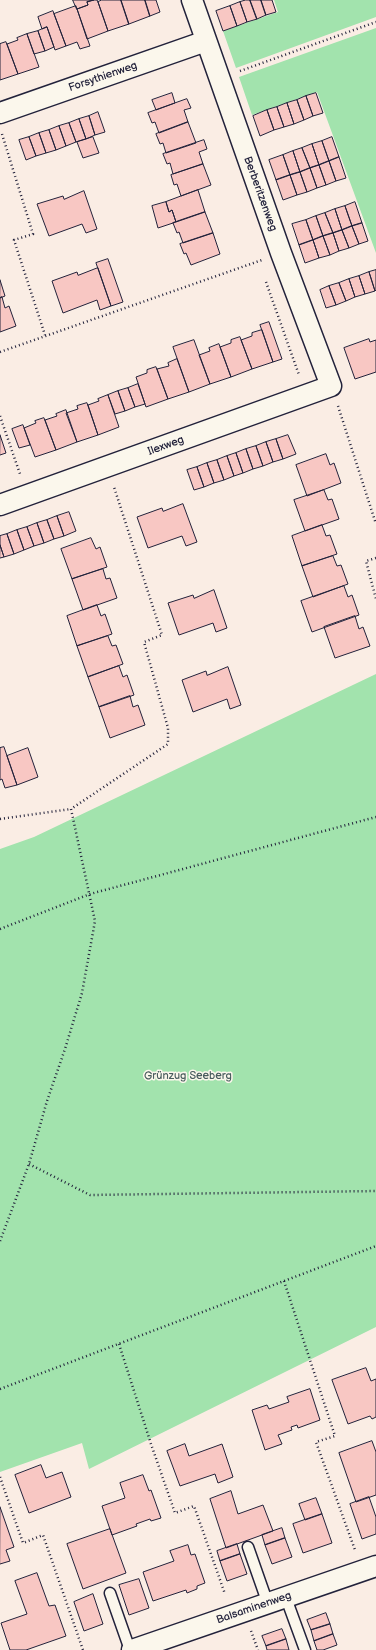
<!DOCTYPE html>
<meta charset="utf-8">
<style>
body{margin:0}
canvas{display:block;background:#faede4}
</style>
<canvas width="376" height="1650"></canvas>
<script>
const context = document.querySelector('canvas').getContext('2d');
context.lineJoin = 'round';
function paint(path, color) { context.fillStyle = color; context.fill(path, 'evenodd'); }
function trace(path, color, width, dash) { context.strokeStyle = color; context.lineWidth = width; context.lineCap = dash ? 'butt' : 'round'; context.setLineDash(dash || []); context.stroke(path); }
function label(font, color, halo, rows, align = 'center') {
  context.font = font + ' "Balsamiq Sans",sans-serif'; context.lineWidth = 3; context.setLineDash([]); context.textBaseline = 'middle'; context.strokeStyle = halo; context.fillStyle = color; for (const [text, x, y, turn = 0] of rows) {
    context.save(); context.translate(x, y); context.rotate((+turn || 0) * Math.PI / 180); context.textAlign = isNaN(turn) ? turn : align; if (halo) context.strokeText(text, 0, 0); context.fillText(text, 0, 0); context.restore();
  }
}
const green = new Path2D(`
 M274,0H376V17L236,68L223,31L278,12Z
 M376,28V253L317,92L252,115L239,77Z
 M376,674V1327L89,1469L82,1443L0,1472V849L34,837Z`);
const building = new Path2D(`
 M73,0H94L87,2L88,5L77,9Z
 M94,0H97L98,2L108,31L87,39L77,9L88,5L87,2Z
 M102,0H121L129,24L108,31L98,2Z
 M121,0H145L150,16L129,24Z
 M145,0H156L160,12L150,16Z
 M246,0H250L257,19L247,22L240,2Z
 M250,0H261L266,15L257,19Z
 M261,0H272L276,12L266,15Z
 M240,2L247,22L237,26L230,6Z
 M76,6L90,46L83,48L80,49L77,42L66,46L54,14Z
 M230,6L237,26L223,31L216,11Z
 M53,11L66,46L55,50L47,27L42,29L38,17Z
 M47,27L54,47L45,51L38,31Z
 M38,31L45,51L34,54L27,34Z
 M27,34L39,67L18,74L7,44L18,40L17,38Z
 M6,42L18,74L0,80V44Z
 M172,93L175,103L156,110L152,100Z
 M316,93L323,113L313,116L306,96Z
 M306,96L313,116L304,120L297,100Z
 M187,99L191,108L184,110L188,122L159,133L155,122L152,123L148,113Z
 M297,100L304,120L294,124L287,103Z
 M287,103L294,124L284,127L277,107Z
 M277,107L284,127L274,130L267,110Z
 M267,110L274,130L260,136L253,116Z
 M98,112L105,132L95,135L89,116Z
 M89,116L95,135L86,139L79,119Z
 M79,119L86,139L76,142L69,123Z
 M188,122L196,143L166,153L163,143L160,144L156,134Z
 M69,123L76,142L66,146L59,126Z
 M59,126L66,146L56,150L49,130Z
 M49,130L56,150L46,153L39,133Z
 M39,133L46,153L36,156L29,137Z
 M29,137L36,156L26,160L19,140Z
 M93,137L99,153L83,158L77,142Z
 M332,137L339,157L329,161L322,141Z
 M204,140L207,149L199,152L203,164L173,174L170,163L167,164L163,154Z
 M322,141L329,161L319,165L312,144Z
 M312,144L319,165L310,168L302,148Z
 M302,148L310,168L300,172L293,151Z
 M293,151L300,172L290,175L283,155Z
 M283,155L290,175L276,180L269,160Z
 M339,157L346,178L336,181L329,161Z
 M329,161L336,181L326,185L319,165Z
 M203,164L211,185L181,196L177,184L174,185L171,175Z
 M319,165L326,185L317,188L310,168Z
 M310,168L317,188L307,192L300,172Z
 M300,172L307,192L297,195L290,175Z
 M290,175L297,195L283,200L276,180Z
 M198,190L205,212L176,222L172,210L169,212L166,202Z
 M84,191L97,229L86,233L82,224L49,236L37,204L63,196L64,199Z
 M166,202L169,212L172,210L176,222L158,228L152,206Z
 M355,202L362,223L352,226L345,206Z
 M345,206L352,226L342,230L335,209Z
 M335,209L342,230L333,233L325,213Z
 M205,212L213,233L183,243L179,232L177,233L173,223Z
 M325,213L333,233L323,236L316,216Z
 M316,216L323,236L313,240L306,220Z
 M306,220L313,240L299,245L292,224Z
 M362,223L368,241L359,244L352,226Z
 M352,226L359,244L349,248L342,230Z
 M342,230L349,248L339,251L333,233Z
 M213,233L220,254L191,265L186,253L184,254L180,244Z
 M333,233L339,251L330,255L323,236Z
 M323,236L330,255L319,258L313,240Z
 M313,240L319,258L305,263L299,245Z
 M108,259L123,302L111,306L96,263Z
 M98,268L111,306L100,310L97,300L63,313L52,281L77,272L78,275Z
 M376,270V290L375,291L369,272Z
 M369,272L375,291L365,294L359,276Z
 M359,276L365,294L355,297L349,279Z
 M349,279L355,297L346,301L339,283Z
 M0,280L5,296L0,298Z
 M339,283L346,301L336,305L329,286Z
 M329,286L336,305L326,308L320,290Z
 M2,297L5,308L9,306L16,326L0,332V298Z
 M269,322L282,359L273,362L260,325Z
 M262,330L273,362L252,369L241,340L252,336V333Z
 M240,337L252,369L231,377L220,347L231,343V340Z
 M369,339L370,342L376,340V372L355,379L344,348Z
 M194,340L210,384L189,392L173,347Z
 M219,344L231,377L210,384L199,355L210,351L209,348Z
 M177,359L189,392L168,399L157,369L169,366L168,363Z
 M156,367L168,399L146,407L136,377L147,373V370Z
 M138,384L145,404L135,407L128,388Z
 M128,388L135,407L125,411L118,391Z
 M118,391L125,411L115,414L108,395Z
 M108,395L119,427L98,435L88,405L99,401L98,399Z
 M87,403L98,435L77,442L66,413L78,409L77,406Z
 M66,410L77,442L56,450L45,420L57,416L56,414Z
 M44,418L56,450L35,457L24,428L36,423L35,421Z
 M23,425L30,445L19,448L12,429Z
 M0,435L6,453L0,455Z
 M288,435L296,454L283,459L276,439Z
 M276,439L283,459L273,462L266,442Z
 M266,442L273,462L263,466L256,446Z
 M256,446L263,466L253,469L246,449Z
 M246,449L253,469L243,473L236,453Z
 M236,453L243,473L234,476L227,456Z
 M326,454L330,465L334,463L341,483L307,496L296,465Z
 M227,456L234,476L224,480L217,460Z
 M217,460L224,480L214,483L207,463Z
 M207,463L214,483L204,487L197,467Z
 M197,467L204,487L194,490L187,470Z
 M324,490L328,500L332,499L339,519L305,531L294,500Z
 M183,504L197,542L186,546L182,536L148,548L137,517L162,508L163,511Z
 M69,512L76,531L64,536L57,516Z
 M57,516L64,536L54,539L47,520Z
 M47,520L54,539L44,543L37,523Z
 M37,523L44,543L34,546L27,527Z
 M322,525L326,536L330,535L337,554L302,566L292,536Z
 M27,527L34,546L24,550L17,530Z
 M17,530L24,550L14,554L7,534Z
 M7,534L14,554L4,557L0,545V536Z
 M91,538L96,549L100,547L107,567L72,579L61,549Z
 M0,545L4,557L0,558Z
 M333,556L337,566L341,565L348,584L313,597L302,566Z
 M103,569L106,579L110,578L117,598L83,610L72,579Z
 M344,586L348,597L352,595L359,615L312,632L301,601Z
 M214,590L227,628L216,632L213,623L179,635L168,603L193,595L194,598Z
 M97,605L101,616L105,614L112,634L77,646L67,616Z
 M355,616L359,629L363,627L370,646L335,658L324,627Z
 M108,636L112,646L116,645L123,664L88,677L77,646Z
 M119,666L123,677L127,675L134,695L99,707L88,677Z
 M228,667L241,705L230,709L227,699L193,712L182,680L206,671L207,675Z
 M130,696L133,707L138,705L145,725L110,738L99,707Z
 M4,747L17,785L5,788L2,779L0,780V748Z
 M28,748L38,777L17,785L7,756Z
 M366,1368L371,1381L376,1379V1417L372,1419L370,1416L348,1424L332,1380Z
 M310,1389L320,1420L298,1428L297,1425L291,1427L292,1430L278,1435L282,1444L265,1450L252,1410L267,1405L269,1409L289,1402L287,1397Z
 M372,1441L376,1452V1495L356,1502L339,1453Z
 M185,1444L189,1456L222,1444L233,1477L218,1483L215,1474L180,1486L167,1451Z
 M41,1465L46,1478L62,1472L71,1497L29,1513L15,1475Z
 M143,1475L149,1491L151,1490L161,1518L151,1521L150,1519L136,1524L137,1526L112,1535L102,1506L125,1498L120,1483Z
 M231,1491L238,1514L263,1505L273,1531L226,1548L210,1499Z
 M369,1497L376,1517V1534L362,1539L350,1504Z
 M316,1498L322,1514L305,1520L299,1504Z
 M0,1507L14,1547L6,1550L10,1561L0,1564Z
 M322,1514L332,1543L303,1553L293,1524Z
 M282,1528L285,1538L265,1545L262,1535Z
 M110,1529L126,1573L83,1589L67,1544Z
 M285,1538L292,1557L272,1564L265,1545Z
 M237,1544L240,1554L220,1561L217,1551Z
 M188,1545L191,1555L195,1554L205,1583L197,1586V1589L187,1593L186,1590L153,1601L143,1572L174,1561L170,1551Z
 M240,1554L247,1574L227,1581L220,1561Z
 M37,1573L49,1606L55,1605L66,1636L26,1650H10L1,1623L27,1614L15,1581Z
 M139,1579L149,1608L129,1615L119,1585Z
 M93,1594L103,1624L84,1631L74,1602Z
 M326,1613L330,1624L311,1630L307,1620Z
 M330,1624L333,1634L314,1641L311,1630Z
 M282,1629L286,1639L266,1646L262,1636Z
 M333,1634L337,1645L323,1650H317L314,1641Z
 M286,1639L289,1650H267L266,1646Z`);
const path = new Path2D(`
 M240,71L376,22
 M2,134L33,234L14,240L45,335
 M266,282L299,375
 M0,352L262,260
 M338,406L376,524
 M0,416L20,474
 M376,558L366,561L376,599
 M0,819L71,809
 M0,929L90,894L376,817
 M29,1164L90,1195L376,1191
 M0,1241L29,1164L47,1101L65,1049L82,993L95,921L71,809L168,744V728L144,642L162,635L114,487
 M284,1281L335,1436L316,1442L355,1550
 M119,1344L151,1444L175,1513L194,1506L225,1594
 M0,1389L376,1246
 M0,1477L23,1543L43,1535L83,1650
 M251,1631L258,1650`);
const service = new Path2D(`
 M248,1547L268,1604
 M110,1593L130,1650
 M286,1598L305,1650`);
const minor = new Path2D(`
 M0,113L206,41
 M0,505L331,386L281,253L192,0
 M132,1650L376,1566`);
const streetNames = [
 ["Forsythienweg",103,77,-19],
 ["Berberitzenweg",260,194,70],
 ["Ilexweg",166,446,-20],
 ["Balsaminenweg",254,1608,-19]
];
const parkNames = [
 ["Grünzug Seeberg",188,1076]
];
paint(green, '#a2e3ad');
paint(building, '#f8c7c3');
trace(building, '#22223b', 1);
trace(service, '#22223b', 13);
trace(minor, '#22223b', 23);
trace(path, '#22223b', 2.5, [1, 3]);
trace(service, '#fbf7ec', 10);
trace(minor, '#fbf7ec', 20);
label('11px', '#22223b', '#fbf7ec', streetNames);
label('11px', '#485c5d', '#fbf7ec', parkNames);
</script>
